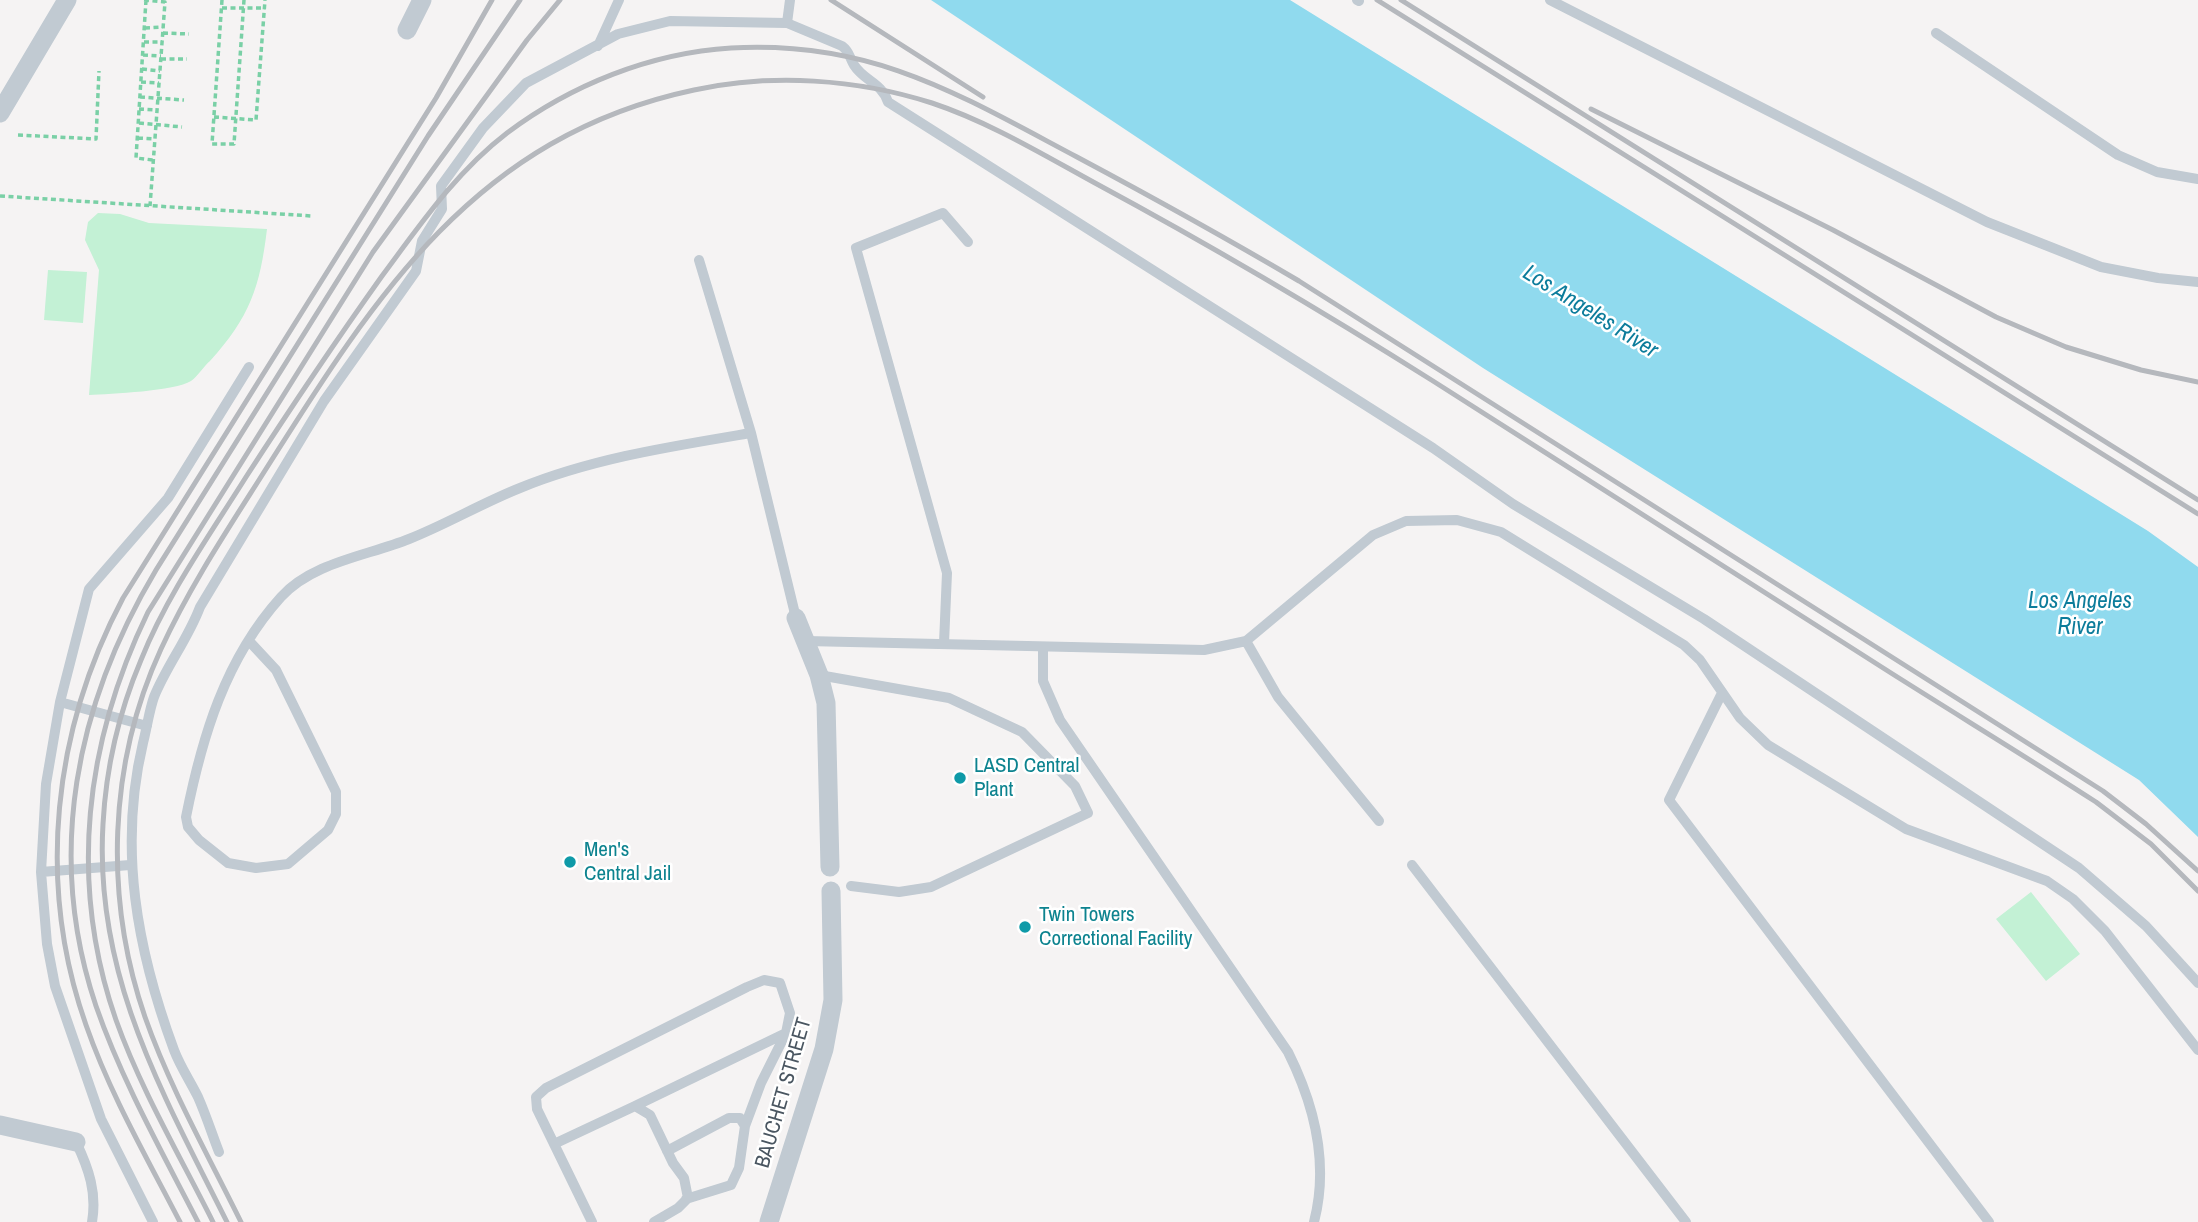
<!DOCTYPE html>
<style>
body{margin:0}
canvas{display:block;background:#f5f3f3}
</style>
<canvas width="2198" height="1222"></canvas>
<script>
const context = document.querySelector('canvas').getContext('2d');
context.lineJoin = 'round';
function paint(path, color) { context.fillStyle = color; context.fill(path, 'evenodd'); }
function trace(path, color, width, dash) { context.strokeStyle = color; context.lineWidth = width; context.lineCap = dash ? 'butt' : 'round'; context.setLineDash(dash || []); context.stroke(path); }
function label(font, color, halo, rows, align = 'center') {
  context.font = font + ' "Archivo Narrow",sans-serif'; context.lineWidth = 5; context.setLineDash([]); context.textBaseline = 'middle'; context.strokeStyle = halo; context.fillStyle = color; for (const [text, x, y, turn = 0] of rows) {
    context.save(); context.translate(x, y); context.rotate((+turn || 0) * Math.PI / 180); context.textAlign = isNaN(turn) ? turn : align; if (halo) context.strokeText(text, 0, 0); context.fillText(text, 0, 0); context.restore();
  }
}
const green = new Path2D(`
 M98,213L120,214L149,223L267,229C260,287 250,317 210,361C204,366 198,376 191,381C175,391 111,394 89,395L99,270L85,240L88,222Z
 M48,270L87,272L83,323L44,320Z
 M2031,892L2080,954L2046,981L1996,919Z`);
const water = new Path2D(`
 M931,0H1290L2148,531L2198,567V837L2139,780L1483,368Z`);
const path = new Path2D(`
 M144,0L165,2L150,206
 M146,0L136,158L153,160
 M222,0L212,144H234L244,0
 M222,8H265
 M145,28L163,27
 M163,33L189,34
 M144,42H162
 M143,55L161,56
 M161,59H187
 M142,69L160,71
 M141,82L159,83
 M140,97L184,100
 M139,109L157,110
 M214,117L256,120L265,0
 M139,123L182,127
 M18,135L96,139L99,71
 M138,138L155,139
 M0,196L312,216`);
const lane = new Path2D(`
 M1357,0L1359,1
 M1550,0L1987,222L2101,267L2158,278L2198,282
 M787,23L790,0
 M1936,33L2118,155L2157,172L2198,179
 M598,46L619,0
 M699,260L751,433L796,618
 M249,641L276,670L336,792V814L328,830L288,864L256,868L228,863L199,840L188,827L186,817C202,737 225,659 281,597C313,562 367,556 409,539C447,524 482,503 520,488C593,458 674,446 751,433
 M806,641L1204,650L1246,641L1373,535L1406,521L1457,520L1501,532L1684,645L1700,660L1740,718L1768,745L1906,829L2047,881L2073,899L2105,931L2198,1050
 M1246,641L1278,697L1379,821
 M944,643L947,573L856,248L943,213L968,242
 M1043,647V681L1060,720L1288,1052C1314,1104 1329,1164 1314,1222
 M819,675L949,698L1022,732L1075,786L1088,813L931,887L899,892L851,886
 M1721,695L1669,800L1989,1222
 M60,702L147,726
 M1412,865L1686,1222
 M41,872L130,865
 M745,1126L761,1083L786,1033
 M76,1142C89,1169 97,1193 92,1222
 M554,1144L635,1106L650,1115L673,1163L684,1178L688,1198L678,1208L654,1222
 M667,1151L729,1118H740L745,1126L739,1168L731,1185L686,1199
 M219,1152C212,1134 206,1115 198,1097C190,1081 180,1066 174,1050C137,950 118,848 143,743C147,728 149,711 154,697C167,665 188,639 200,607L324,401L416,271L422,241L442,209L441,186L483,128L526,83L618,34L670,21L787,23L842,46C850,52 849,57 854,65C864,81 881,82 888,102L1433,448L1513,504L1704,619L2079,868L2146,926L2198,983
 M153,1222L101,1119L55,986L47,944L41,872L46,784L60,702L89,589L168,498L249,367
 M592,1222L537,1109L536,1097L546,1088L747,987L764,980L780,983L790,1013L786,1033L635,1106`);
const street = new Path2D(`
 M407,30L422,0
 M0,113L67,0
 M796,618L819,675L826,703L830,867
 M0,1125L76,1142
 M769,1222L824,1049L833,1000L831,891`);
const rail = new Path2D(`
 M831,0L983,97
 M1377,0L2198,514
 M1401,0L2198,500
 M1591,109L1833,230L1996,317L2066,347L2141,370L2198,382
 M180,1222C147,1158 110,1094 86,1025C36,883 53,730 123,598L436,98L492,0
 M198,1222C162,1152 122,1081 96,1006C45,855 76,704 156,570L428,136L520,0
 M213,1222C180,1156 141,1090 116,1020C68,882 85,742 148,612L373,252L527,40L560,0
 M227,1222C162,1092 94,975 103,824C106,768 119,712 141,660C167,595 209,536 246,477C290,409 335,342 382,276C420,225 456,172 507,133C571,85 650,53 731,48C872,40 958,94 1077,157C1152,197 1226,238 1299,281L2103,791L2146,824L2198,871
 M241,1222C208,1155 170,1088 145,1017C104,898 108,764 161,649C188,590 224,535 259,480C372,301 472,137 694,90C772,73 857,79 932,103C989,122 1042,154 1095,183C1210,245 1322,311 1433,381C1586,478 1738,577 1891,673C1959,716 2028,758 2096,802L2151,844L2198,891`);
const markers = [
 [960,778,7,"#0f9aa8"],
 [570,862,7,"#0f9aa8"],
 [1025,927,7,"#0f9aa8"]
];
const cultureNames = [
 ["LASD Central",974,766],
 ["Plant",974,790],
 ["Men's",584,850],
 ["Central Jail",584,874],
 ["Twin Towers",1039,915],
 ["Correctional Facility",1039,939]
];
const streetNames = [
 ["BAUCHET STREET",784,1093,-74]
];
const waterNames = [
 ["Los Angeles River",1590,312,32],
 ["Los Angeles",2080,602],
 ["River",2080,628]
];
paint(green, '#c3f1d5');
paint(water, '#90daee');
trace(path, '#7ad0a6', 3.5, [5, 3.5]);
trace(lane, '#c1cad2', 10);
trace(street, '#c1cad2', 19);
trace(rail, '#b5b8bd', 5);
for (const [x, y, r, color] of markers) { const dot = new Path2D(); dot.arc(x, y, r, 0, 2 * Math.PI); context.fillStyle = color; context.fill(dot); trace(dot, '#fff', 2.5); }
label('21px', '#0d838f', '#fff', cultureNames, 'left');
label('21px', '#4a5661', '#fff', streetNames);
label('italic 23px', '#0c7c9b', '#fff', waterNames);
</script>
